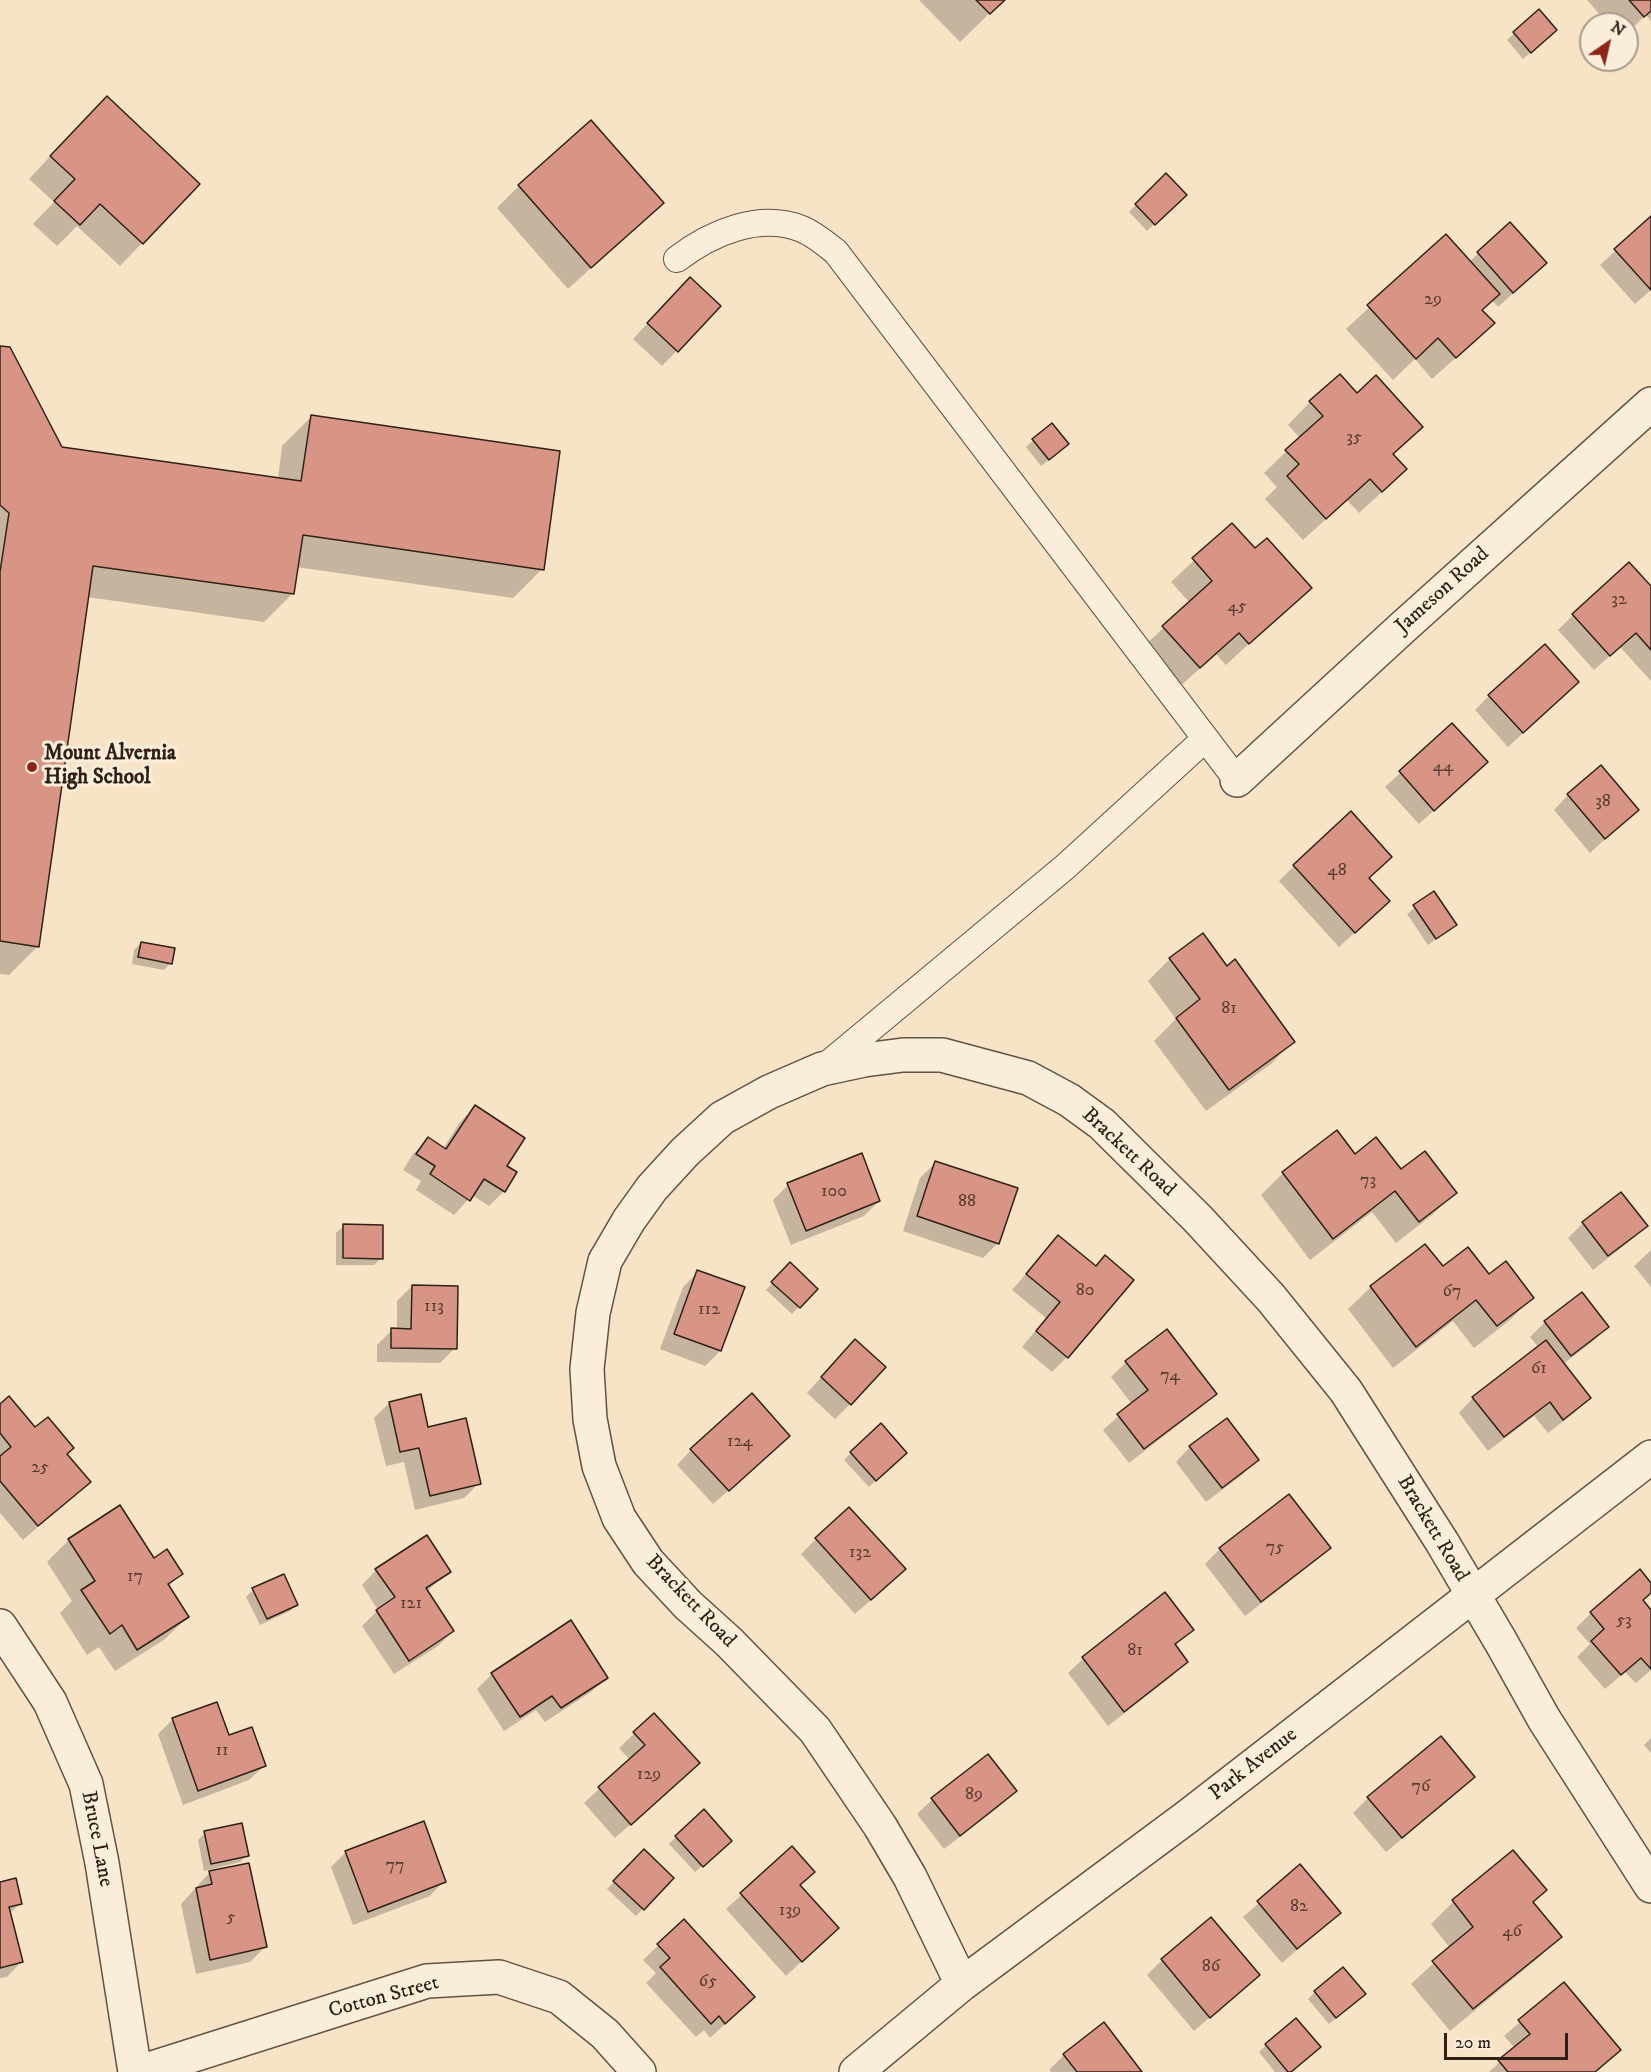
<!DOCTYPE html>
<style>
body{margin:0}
#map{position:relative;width:1651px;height:2072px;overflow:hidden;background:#f7e3c6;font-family:"IM FELL DW Pica",serif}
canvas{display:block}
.north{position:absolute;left:1579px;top:12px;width:60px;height:60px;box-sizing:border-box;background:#faedda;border:2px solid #a99b8c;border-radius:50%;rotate:34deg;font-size:16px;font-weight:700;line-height:24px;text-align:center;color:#302118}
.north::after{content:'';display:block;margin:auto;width:21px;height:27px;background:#8f2418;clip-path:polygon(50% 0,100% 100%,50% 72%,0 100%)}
.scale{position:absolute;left:1444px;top:2033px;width:124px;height:27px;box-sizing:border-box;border:3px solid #302118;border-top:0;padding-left:8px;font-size:18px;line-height:21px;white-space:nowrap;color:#302118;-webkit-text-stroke:4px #faedda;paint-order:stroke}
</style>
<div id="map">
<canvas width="1651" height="2072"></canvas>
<div class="north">N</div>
<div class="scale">20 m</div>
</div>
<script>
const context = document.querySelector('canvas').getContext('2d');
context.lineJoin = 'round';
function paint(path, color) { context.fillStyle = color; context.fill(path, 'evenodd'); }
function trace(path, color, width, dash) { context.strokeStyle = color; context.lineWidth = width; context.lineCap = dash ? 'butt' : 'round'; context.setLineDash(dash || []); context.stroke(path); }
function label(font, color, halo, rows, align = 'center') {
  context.font = font + ' "IM FELL DW Pica",serif'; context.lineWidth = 6; context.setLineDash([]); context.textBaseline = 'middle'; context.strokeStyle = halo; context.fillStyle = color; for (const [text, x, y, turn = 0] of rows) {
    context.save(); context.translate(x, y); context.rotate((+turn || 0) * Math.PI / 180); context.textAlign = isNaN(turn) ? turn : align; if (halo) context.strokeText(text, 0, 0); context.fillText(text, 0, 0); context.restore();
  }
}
const shadow = new Path2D(`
 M919,0H1003L960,42Z
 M1587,0H1651V21L1646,15L1627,33V24H1608Z
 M1539,11L1548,37L1523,59L1507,40Z
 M84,120L142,243L120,266L77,226L57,246L33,224L54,202L29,179Z
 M1166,175L1185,195L1147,231L1129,212Z
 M519,186L662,203L568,289L497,208Z
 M1651,218V290L1635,304L1600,265Z
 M1510,224L1530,278L1498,307L1492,300L1481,310L1470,345L1432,379L1415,359L1393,380L1346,329L1446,236L1469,262Z
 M675,294L719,307L662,366L633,339Z
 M0,348L61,448L278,479L282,446L311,417L542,569L513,598L296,567L293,593L264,622L87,597L38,946L9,975L0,974Z
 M1310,402L1421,427L1392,455L1383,491L1359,513L1347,500L1303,540L1265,499L1277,487L1264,473L1300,438L1288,425Z
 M1051,425L1060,451L1041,466L1026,447Z
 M1232,525L1255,550L1310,587L1226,665L1216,654L1177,689L1141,649L1190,603L1171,582Z
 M1651,588V681L1620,647L1594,670L1558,630L1573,615Z
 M1489,696L1563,697L1508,747L1475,710Z
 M1452,725L1471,777L1419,824L1385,787Z
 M1568,795L1637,810L1590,853L1554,810Z
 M1294,866L1368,878L1373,916L1339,947L1279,881Z
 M1434,893L1455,925L1428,945L1407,914Z
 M141,943L171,963L164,970L132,964L134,950Z
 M1170,959L1226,968L1293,1041L1271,1064L1206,1111L1154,1041L1176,1019L1148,981Z
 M475,1107L505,1166L515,1173L504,1191L489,1206L472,1195L454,1215L416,1190L421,1181L403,1170L413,1154L428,1139L443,1149L460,1122Z
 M1336,1132L1355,1156L1401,1171L1455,1193L1432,1215L1396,1243L1372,1212L1310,1260L1261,1195L1283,1173Z
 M935,1163L998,1243L983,1258L903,1231L920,1178Z
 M788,1185L879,1201L864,1216L791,1245L773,1200Z
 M1621,1194L1646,1225L1631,1240L1593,1270L1568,1238L1583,1223Z
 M344,1226L381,1258L374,1265H336V1233Z
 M1058,1237L1067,1357L1052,1372L1022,1347L1046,1318L1012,1290Z
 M1651,1250V1287L1634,1266Z
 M790,1264L816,1289L792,1314L766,1290Z
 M1442,1268L1489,1276L1532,1298L1510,1320L1474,1348L1453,1321L1393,1368L1348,1309L1371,1287Z
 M698,1272L743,1288L720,1351L705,1366L660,1349L683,1287Z
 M412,1286L455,1348L440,1363L377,1362V1345L392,1330H397V1301Z
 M1545,1322L1607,1327L1592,1342L1563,1364L1589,1398L1574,1413L1548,1433L1534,1416L1488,1451L1459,1413L1473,1398L1539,1348L1530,1337Z
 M840,1356L850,1404L835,1419L807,1393Z
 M1126,1362L1215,1394L1200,1408L1129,1463L1103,1430L1132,1404L1111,1377Z
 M389,1403L427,1429L479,1483L464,1498L415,1510L404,1462L386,1466L374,1418Z
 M0,1406L66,1454L89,1482L23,1540L0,1513Z
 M1190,1447L1257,1460L1242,1475L1206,1502L1176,1462Z
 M691,1450L774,1451L713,1504L677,1465Z
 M851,1453L898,1460L869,1487L844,1460Z
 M1289,1496L1329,1548L1314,1562L1245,1616L1205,1564L1220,1549Z
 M816,1539L889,1584L855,1614L801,1554Z
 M69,1540L153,1560L181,1574L168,1587L187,1617L165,1639L115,1671L99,1647L87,1655L60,1613L72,1601L47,1562Z
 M376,1570L449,1572L427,1591L453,1631L438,1646L394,1674L362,1626L378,1610L362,1585Z
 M1651,1585V1592L1641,1601L1651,1613V1670L1636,1683L1625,1672L1605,1689L1577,1657L1590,1644L1576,1628L1591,1613Z
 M253,1590L297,1604L290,1611L260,1625L246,1597Z
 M1165,1595L1192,1629L1175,1646L1186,1661L1172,1676L1108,1726L1068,1673L1083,1659Z
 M492,1674L606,1678L591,1692L545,1722L536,1710L504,1731L477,1689Z
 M654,1715L683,1778L615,1838L584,1803L630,1760L619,1748Z
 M173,1719L229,1737L264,1766L249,1780L183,1805L158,1734Z
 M1441,1738L1473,1777L1458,1792L1386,1852L1353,1813L1368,1798Z
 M1651,1738V1753L1644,1745Z
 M988,1756L1015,1791L1000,1806L944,1849L917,1814L932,1800Z
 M205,1833L247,1855L240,1862L204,1871L198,1840Z
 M676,1837L723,1848L695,1872L669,1844Z
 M792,1849L799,1886L837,1928L786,1976L726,1909Z
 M644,1851L672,1878L636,1916L607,1889Z
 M346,1852L444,1881L430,1896L353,1925L331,1867Z
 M1513,1852L1545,1890L1532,1903L1560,1937L1537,1959L1450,2031L1411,1984L1450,1948L1431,1924L1453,1902Z
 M1300,1867L1339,1913L1282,1963L1243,1917Z
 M210,1872L265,1947L250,1962L196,1974L181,1904Z
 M0,1883L21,1903L9,1914L21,1962L7,1977L0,1978Z
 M1211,1919L1258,1975L1194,2031L1147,1975L1162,1960Z
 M684,1921L738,2012L710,2038L704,2030L696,2037L646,1983L656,1973L643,1960Z
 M1564,1984L1619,2050L1596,2072H1489L1515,2048L1504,2036Z
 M1315,1992L1356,2001L1329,2024L1308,1999Z
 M1104,2024L1140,2072H1051L1049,2070L1064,2055Z
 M1266,2045L1290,2072H1275L1259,2052Z`);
const building = new Path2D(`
 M976,0H1005L990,14Z
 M1629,0H1651V11L1644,17Z
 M1539,9L1557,30L1531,53L1513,32Z
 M107,96L200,184L143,244L100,204L80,225L54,201L75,179L50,156Z
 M591,120L664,203L591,268L518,185Z
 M1166,173L1187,195L1155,225L1135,204Z
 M1651,216V290L1614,249Z
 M1510,222L1547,263L1513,293L1477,252Z
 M1446,234L1500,294L1482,310L1495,323L1456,358L1438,338L1416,359L1367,305Z
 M690,277L721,306L678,352L647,323Z
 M0,346L10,347L62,447L301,481L311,415L560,451L544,570L303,535L294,594L93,566L39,947L0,941V572L9,513L0,505Z
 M1340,374L1357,393L1376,375L1423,427L1393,454L1407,469L1382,492L1370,479L1326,519L1287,476L1299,464L1285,450L1323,416L1309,401Z
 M1052,423L1069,444L1049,460L1032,439Z
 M1232,523L1255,548L1267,538L1312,588L1249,644L1239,633L1200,668L1162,626L1212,581L1192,558Z
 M1629,562L1651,586V650L1636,633L1610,656L1572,614Z
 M1545,644L1579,682L1523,733L1488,695Z
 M1452,723L1488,762L1434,811L1399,771Z
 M1601,765L1639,810L1605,839L1567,794Z
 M1351,811L1392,857L1369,878L1390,901L1355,933L1293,865Z
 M1434,891L1457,925L1436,939L1413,905Z
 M1203,933L1227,966L1235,959L1295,1042L1229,1090L1176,1018L1200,999L1169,958Z
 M141,942L175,948L172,964L138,957Z
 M475,1105L525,1138L507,1166L517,1172L505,1192L484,1179L470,1201L430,1174L435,1166L416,1154L428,1137L446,1149Z
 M1337,1130L1355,1154L1376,1137L1401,1169L1425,1151L1457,1193L1419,1222L1395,1191L1333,1239L1282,1172Z
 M862,1153L880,1201L806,1231L787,1183Z
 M935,1161L1018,1188L999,1244L917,1216Z
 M1621,1192L1648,1226L1608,1256L1582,1222Z
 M343,1224L383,1225V1259L343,1258Z
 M1058,1235L1096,1266L1105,1255L1134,1280L1068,1358L1036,1331L1060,1302L1026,1274Z
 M1425,1244L1443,1266L1468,1247L1489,1274L1506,1261L1534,1298L1497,1326L1476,1300L1416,1347L1370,1286Z
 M790,1262L818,1289L800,1308L771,1282Z
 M697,1270L745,1287L721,1351L674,1334Z
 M412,1285L458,1286L457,1349L391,1348V1328L411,1329Z
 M1582,1292L1609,1327L1571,1356L1544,1321Z
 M1167,1329L1217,1394L1144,1449L1117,1414L1148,1390L1125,1361Z
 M855,1339L886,1367L851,1405L821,1377Z
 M1546,1340L1591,1398L1563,1420L1550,1402L1504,1437L1472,1397Z
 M752,1393L790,1436L729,1491L690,1449Z
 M421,1394L428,1427L466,1418L481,1484L430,1496L419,1448L400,1452L389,1402Z
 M9,1396L35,1427L48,1417L74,1448L67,1454L91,1482L38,1526L0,1481V1456L11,1447L0,1433V1404Z
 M1227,1418L1259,1460L1222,1488L1189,1446Z
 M881,1423L907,1453L876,1481L850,1452Z
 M1289,1494L1331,1548L1261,1602L1219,1548Z
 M120,1505L154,1558L167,1549L183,1574L168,1584L189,1617L137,1650L122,1625L110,1634L81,1590L95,1581L68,1539Z
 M849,1507L906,1569L871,1600L815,1538Z
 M427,1535L451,1572L426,1588L454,1631L409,1661L376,1610L395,1597L375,1569Z
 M1640,1569L1651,1583V1593L1643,1600L1651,1610V1669L1641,1658L1621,1675L1591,1641L1604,1629L1590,1612Z
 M284,1574L298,1605L267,1619L252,1588Z
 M1165,1592L1194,1630L1175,1644L1188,1662L1124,1712L1082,1657Z
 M571,1620L608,1678L561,1708L552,1696L520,1717L491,1673Z
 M217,1702L229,1735L252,1727L266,1766L198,1791L172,1718Z
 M654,1713L700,1763L631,1825L598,1787L645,1745L633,1732Z
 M1441,1736L1475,1777L1402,1838L1367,1797Z
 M988,1754L1017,1791L960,1836L931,1798Z
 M704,1809L732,1841L703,1867L675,1836Z
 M424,1821L446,1882L368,1912L345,1851Z
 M242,1823L249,1856L211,1864L204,1831Z
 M792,1846L815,1872L800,1885L839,1928L802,1962L740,1893Z
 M644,1849L674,1878L644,1910L613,1881Z
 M1513,1850L1547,1890L1533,1902L1562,1937L1473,2009L1432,1961L1473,1927L1452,1900Z
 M249,1863L267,1947L210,1960L196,1888L212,1884L209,1871Z
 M1300,1864L1341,1913L1297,1949L1257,1901Z
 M16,1878L22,1904L9,1907L23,1962L0,1968V1882Z
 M1211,1917L1260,1975L1210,2018L1161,1959Z
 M684,1919L755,1997L725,2024L719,2016L711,2024L660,1967L670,1958L657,1944Z
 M1343,1967L1366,1994L1336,2018L1314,1991Z
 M1564,1982L1621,2050L1595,2072H1508L1498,2060L1530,2034L1518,2020Z
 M1296,2018L1321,2047L1291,2072H1288L1265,2044Z
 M1104,2022L1142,2072H1077L1063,2054Z`);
const lane = new Path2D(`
 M677,259C711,233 759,212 802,229C814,234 826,244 836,252L1237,780
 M822,1069L1065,867L1205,739`);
const street = new Path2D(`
 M1237,780L1401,629L1651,404
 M0,1626L50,1702L86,1784L102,1863L135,2072
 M962,1984L910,1877L880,1826L815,1730L729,1642L688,1605L648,1562L619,1518L599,1466L590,1419L587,1369L593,1313L605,1261L629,1220L652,1188L685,1152L722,1118L769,1092L822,1069L864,1060L903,1055H942L1028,1078L1069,1100L1102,1124L1198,1219L1271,1298L1346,1391L1442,1542L1501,1642L1544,1719L1651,1886
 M140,2072L427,1981L499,1977L559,1997L605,2034L639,2072
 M856,2072L962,1984L1187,1817L1651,1457`);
const markers = [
 [32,767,6,"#8f2418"]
];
const numberNames = [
 ["29",1433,300],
 ["35",1354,438],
 ["32",1619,600],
 ["45",1237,607],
 ["44",1443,767],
 ["38",1603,802],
 ["48",1337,871],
 ["81",1229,1009],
 ["73",1368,1181],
 ["100",834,1192],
 ["88",967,1202],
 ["80",1085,1291],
 ["67",1452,1292],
 ["113",434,1307],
 ["112",709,1310],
 ["61",1539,1369],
 ["74",1170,1376],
 ["124",740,1442],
 ["25",40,1468],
 ["75",1275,1548],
 ["132",860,1553],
 ["17",135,1577],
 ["121",411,1604],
 ["53",1624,1621],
 ["81",1135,1651],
 ["11",222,1751],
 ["129",649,1775],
 ["76",1421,1787],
 ["89",974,1795],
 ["77",395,1866],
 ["82",1299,1907],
 ["139",790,1911],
 ["5",231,1918],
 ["46",1512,1932],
 ["86",1211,1967],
 ["65",708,1982]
];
const streetNames = [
 ["Jameson Road",1443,591,-42],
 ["Brackett Road",1128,1153,43],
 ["Brackett Road",1432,1529,59],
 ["Brackett Road",690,1602,46],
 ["Park Avenue",1254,1765,-38],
 ["Bruce Lane",96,1839,79],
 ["Cotton Street",384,1998,-15]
];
const poiNames = [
 ["Mount Alvernia",44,755],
 ["High School",44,779]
];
paint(shadow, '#0003');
paint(building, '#d89485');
trace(building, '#302118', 1.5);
trace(lane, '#625244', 28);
trace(street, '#625244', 36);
trace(lane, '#faedda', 26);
trace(street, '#faedda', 33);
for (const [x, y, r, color] of markers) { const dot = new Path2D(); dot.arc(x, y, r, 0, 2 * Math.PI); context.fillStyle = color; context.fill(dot); trace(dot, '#faedda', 2); }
label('18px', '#5a3e33', null, numberNames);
label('21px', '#302118', '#faedda', streetNames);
label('bold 21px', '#302118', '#faedda', poiNames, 'left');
</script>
